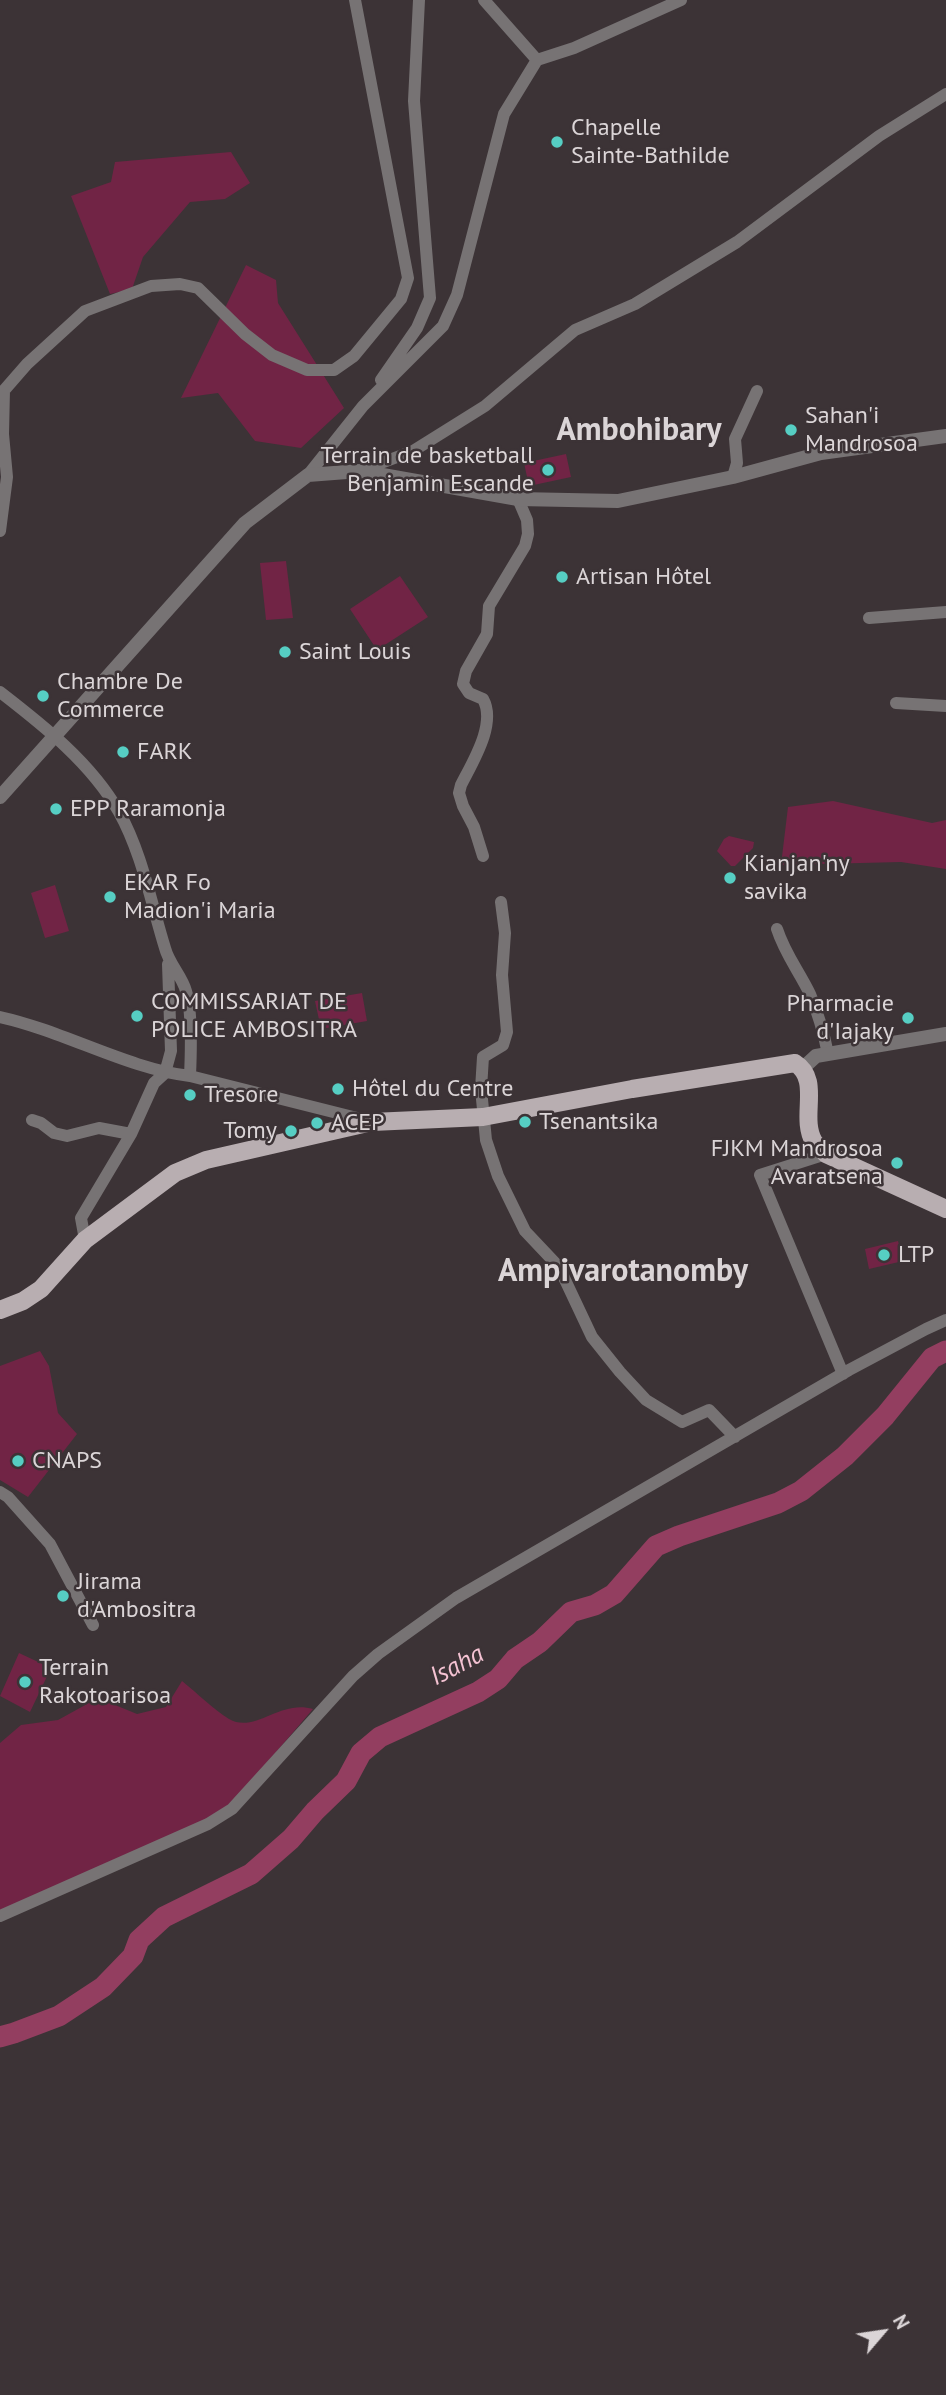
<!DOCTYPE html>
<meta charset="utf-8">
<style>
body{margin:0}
#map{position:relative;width:946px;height:2395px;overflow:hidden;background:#3c3336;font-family:"PT Sans",sans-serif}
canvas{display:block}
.north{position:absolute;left:848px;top:2297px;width:70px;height:70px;-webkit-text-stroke:5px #3c3336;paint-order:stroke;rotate:61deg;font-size:19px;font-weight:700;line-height:28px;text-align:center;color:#dbd5d7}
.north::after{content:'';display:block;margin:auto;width:24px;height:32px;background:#dbd5d7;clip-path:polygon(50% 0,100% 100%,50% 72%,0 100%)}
</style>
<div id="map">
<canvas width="946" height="2395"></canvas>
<div class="north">N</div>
</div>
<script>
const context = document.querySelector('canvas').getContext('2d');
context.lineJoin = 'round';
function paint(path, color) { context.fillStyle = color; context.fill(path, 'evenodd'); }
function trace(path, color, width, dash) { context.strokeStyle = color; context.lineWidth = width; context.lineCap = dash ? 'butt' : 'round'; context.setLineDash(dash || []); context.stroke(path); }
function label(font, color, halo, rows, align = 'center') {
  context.font = font + ' "PT Sans",sans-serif'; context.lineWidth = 5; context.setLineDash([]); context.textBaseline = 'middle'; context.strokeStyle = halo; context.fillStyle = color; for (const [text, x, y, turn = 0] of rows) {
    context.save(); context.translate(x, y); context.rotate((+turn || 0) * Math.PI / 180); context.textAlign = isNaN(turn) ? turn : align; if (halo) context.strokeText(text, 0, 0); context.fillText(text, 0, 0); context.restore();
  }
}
const green = new Path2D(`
 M231,152L250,183L225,199L190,202L143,257L132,289L110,294L71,196L111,182L115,162Z
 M246,265L276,280L278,303L344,408L301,448L255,441L218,393L181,398Z
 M566,454L571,477L529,486L524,463Z
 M286,561L293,618L266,620L260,563Z
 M400,576L428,617L377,650L350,609Z
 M833,801L932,823L946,820V869L901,862L781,865L788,807Z
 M729,836L754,842L753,848L735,866H731L717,851L724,839Z
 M55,885L69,931L45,938L31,893Z
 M362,993L367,1021L321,1029L315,1001Z
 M898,1241L903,1261L869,1269L865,1249Z
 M40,1351L49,1366L58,1413L77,1434L28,1497L0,1480V1366Z
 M19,1653L51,1668L30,1712L0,1696Z
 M182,1681C197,1693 213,1709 229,1719C255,1734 280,1699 313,1709L229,1807L206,1820L0,1912V1743L21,1725L58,1720L98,1698L137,1714L166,1707Z`);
const river = new Path2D(`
 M0,2037L14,2033L59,2016L103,1987L133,1956L139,1940L164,1917L251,1874L291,1839L315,1811L346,1781L361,1753L380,1737L478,1692L498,1679L515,1659L540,1642L571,1612L595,1605L614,1594L656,1546L679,1536L778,1503L801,1491L845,1456L885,1416L932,1358L946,1351`);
const minor = new Path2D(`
 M484,0L537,60
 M381,380L417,328L430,298L414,101L419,0
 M0,395L27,364L85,311L151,286L180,284L198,288L245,334L272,355L307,370H334L354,356L401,299L408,278L355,0
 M360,471L413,451L485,406L575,330L635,304L737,242L879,136L946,94
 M308,475L363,406L443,326L457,295L504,114L537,60L574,48L681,0
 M733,477L737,463L735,439L757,391
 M0,531L7,477L3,434L4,390
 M869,618L946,612
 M0,692C44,726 91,763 119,812C142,853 151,903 165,948C169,964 182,976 186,991C192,1010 191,1054 190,1076
 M896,703L946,706
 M483,856L474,827L463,806L459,793L461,785C472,763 497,724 483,699L469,693L463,684L466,671L487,634L489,606L525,546L528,534L527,520L518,499
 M501,902L505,933L502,975L507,1032L503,1045L483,1057L481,1089L486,1140L498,1176L525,1231L559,1267L592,1337L620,1372L646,1400L682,1422L709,1410L735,1437
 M777,929C785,954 799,971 810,994C818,1013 824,1034 828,1054
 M0,1017C64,1031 128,1069 190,1076L369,1121
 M32,1120L41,1123L54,1133L67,1136L99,1128L131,1134
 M826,1154L760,1175L843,1374
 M85,1240L81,1218L131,1134L154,1083L165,1073L171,1051L168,964
 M0,1492L8,1497L50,1544L93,1625
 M0,1916L208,1824L232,1809L353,1676L378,1654L456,1598L849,1370L926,1329L946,1320`);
const tertiary = new Path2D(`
 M0,797L245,523L308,475L360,471L518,499L618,501L733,477L821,453L946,436
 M803,1068L816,1056L946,1034`);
const primary = new Path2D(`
 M0,1310L23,1301L41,1289L85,1240L175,1173L206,1160L372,1122L483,1117L632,1089L795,1063C822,1080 799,1117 814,1142C817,1146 823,1150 826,1154L946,1209`);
const markers = [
 [557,142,7,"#56cec3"],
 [791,430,7,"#56cec3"],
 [548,470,7,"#56cec3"],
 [562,577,7,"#56cec3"],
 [285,652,7,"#56cec3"],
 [43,696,7,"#56cec3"],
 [123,752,7,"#56cec3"],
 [56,809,7,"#56cec3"],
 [730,878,7,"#56cec3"],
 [110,897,7,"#56cec3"],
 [137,1016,7,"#56cec3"],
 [908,1018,7,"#56cec3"],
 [338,1089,7,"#56cec3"],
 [190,1095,7,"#56cec3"],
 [525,1122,7,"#56cec3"],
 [317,1123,7,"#56cec3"],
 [291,1131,7,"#56cec3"],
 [897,1163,7,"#56cec3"],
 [884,1255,7,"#56cec3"],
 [18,1461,7,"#56cec3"],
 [63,1596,7,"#56cec3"],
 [25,1682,7,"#56cec3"]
];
const poiNames = [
 ["Chapelle",571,128],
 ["Sainte-Bathilde",571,156],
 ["Sahan'i",805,416],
 ["Mandrosoa",805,444],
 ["Terrain de basketball",534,456,"right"],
 ["Benjamin Escande",534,484,"right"],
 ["Artisan Hôtel",576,577],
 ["Saint Louis",299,652],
 ["Chambre De",57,682],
 ["Commerce",57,710],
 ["FARK",137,752],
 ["EPP Raramonja",70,809],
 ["Kianjan'ny",744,864],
 ["savika",744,892],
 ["EKAR Fo",124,883],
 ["Madion'i Maria",124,911],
 ["COMMISSARIAT DE",151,1002],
 ["POLICE AMBOSITRA",151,1030],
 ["Pharmacie",894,1004,"right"],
 ["d'Iajaky",894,1032,"right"],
 ["Hôtel du Centre",352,1089],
 ["Tresore",204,1095],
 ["Tsenantsika",539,1122],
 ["ACEP",331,1123],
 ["Tomy",277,1131,"right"],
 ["FJKM Mandrosoa",883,1149,"right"],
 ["Avaratsena",883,1177,"right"],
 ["LTP",898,1255],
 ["CNAPS",32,1461],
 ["Jirama",77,1582],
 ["d'Ambositra",77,1610],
 ["Terrain",39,1668],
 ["Rakotoarisoa",39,1696]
];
const waterNames = [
 ["Isaha",457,1666,-28]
];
const districtNames = [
 ["Ambohibary",639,431],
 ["Ampivarotanomby",623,1272]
];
paint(green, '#712445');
trace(river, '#933e60', 21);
trace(minor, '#777374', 12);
trace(tertiary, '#777374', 14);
trace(primary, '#b8aeb1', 18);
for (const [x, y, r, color] of markers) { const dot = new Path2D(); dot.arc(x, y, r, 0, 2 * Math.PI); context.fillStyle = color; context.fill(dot); trace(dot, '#3c3336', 2.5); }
label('24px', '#dbd5d7', '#3c3336', poiNames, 'left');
label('italic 26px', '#f5c3d3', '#3c3336', waterNames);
label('bold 32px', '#dbd5d7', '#3c3336', districtNames);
</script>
